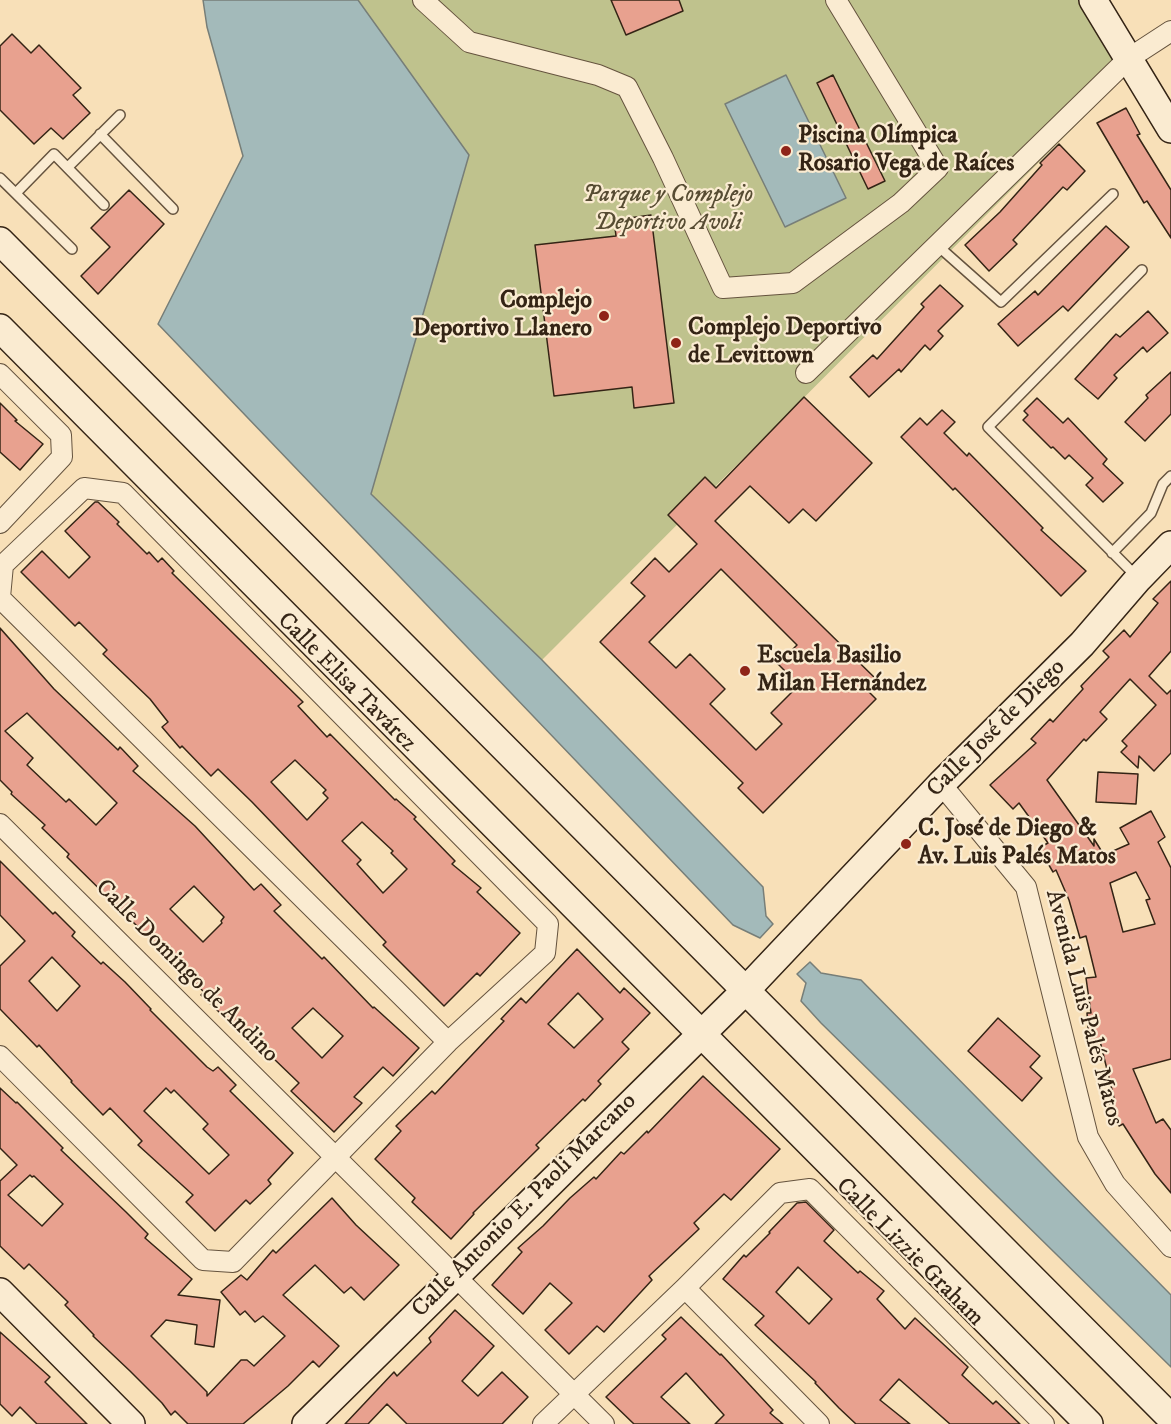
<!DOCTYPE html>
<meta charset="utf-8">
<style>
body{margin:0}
canvas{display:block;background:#f8e0b8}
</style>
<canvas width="1171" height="1424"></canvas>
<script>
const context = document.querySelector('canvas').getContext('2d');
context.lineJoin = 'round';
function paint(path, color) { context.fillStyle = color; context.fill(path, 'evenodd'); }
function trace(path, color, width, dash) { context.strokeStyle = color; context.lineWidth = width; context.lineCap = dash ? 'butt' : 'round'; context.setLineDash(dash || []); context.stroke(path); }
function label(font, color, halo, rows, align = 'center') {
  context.font = font + ' "IM FELL DW Pica",serif'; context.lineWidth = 4.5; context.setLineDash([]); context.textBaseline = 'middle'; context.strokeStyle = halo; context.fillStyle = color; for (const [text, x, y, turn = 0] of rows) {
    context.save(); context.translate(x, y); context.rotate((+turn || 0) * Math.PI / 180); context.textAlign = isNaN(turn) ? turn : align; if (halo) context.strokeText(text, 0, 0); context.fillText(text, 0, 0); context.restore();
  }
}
const green = new Path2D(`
 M358,0H1086C1103,29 1126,55 1111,90L542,660L371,494L469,155Z`);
const water = new Path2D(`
 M203,0H358L469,155L371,494L542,660L763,887L766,916L773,924L760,938L733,925L158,324L243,156L207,27Z
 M786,75L846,198L785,227L725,104Z
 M810,962L821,973L861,980L1171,1295V1367L821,1023L801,1001L806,983L797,974Z`);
const building = new Path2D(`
 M611,0H679L683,11L626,35Z
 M12,34L31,53L39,45L81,88L73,95L90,113L63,139L51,128L34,144L0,110V46Z
 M833,75L885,181L868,189L817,83Z
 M1126,108L1140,134L1137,135L1171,190V238L1147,201L1144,203L1097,123Z
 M1059,144L1085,171L1067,190L1063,187L1013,240L1017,244L989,271L965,245L1000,212L1042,165L1040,163Z
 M129,190L164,224L98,294L81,276L110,247L91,228Z
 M651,215L674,403L634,408L632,387L554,396L535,245L616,236L614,220Z
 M1106,226L1129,247L1068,311L1063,306L1018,346L998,324L1035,291L1038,295Z
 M940,285L963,306L938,331L943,336L930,350L925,345L901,372L899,369L869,397L850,377L873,355L877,359L924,307L921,304Z
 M1148,311L1168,333L1147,352L1143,347L1114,375L1117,378L1098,399L1075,379L1116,334L1120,337Z
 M1171,372V414L1145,441L1125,422L1148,398L1146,395Z
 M804,397L872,463L816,521L803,509L789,523L750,486L715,521L878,681L868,691L876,699L763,813L738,788L743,783L600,642L645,596L631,583L655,558L669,572L697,544L668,515L705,477L716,488ZM721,569L797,645L778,664L799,685L771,713L782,724L756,750L710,704L725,689L690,654L676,668L649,642Z
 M1037,398L1063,423L1068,418L1107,459L1103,464L1123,483L1103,502L1086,485L1093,478L1069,455L1065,459L1053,447L1051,448L1023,420L1028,415L1024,411Z
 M0,403L17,420L15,421L43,444L20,470L0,452Z
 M942,410L955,422L944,433L967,456L969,453L1043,528L1041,530L1086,571L1061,596L955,488L953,490L901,437L920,418L927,425Z
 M95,502H98L119,522L117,524L147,554L149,552L158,562L162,558L174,571L172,573L303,702L298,706L327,737L330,734L395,800L396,799L416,817L414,819L455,861L452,864L481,888L477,892L520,933L480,976L477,973L444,1006L383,945L386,942L252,802L218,769L211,776L182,746L180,748L162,727L168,722L150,699L103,654L107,650L79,622L75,626L21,572L42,551L69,578L90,557L65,531ZM295,760L326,790L323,793L328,798L307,820L271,782ZM362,822L393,851L391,853L407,869L383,893L357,864L361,860L342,841Z
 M1171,581V651L1149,676L1167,694L1171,690V753L1154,771L1139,756L1138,768L1121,752L1127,746L1122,741L1156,705L1130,679L1100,712L1107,719L1086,741L1084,739L1047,780L1094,846V839L1104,855L1129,844L1120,828L1151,811L1165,837L1158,842L1171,868V1059L1133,1069L1156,1123L1163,1119L1171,1130V1193L1155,1174L1123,1124L1119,1126L1108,1100L1114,1098L1100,1041L1089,1042L1087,1013H1091L1086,978L1096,977L1086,936L1080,938L1069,900L1056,870L1053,872L1039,848L1048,843L1019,803L1013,809L990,785L1036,743L1031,739L1050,719L1053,722L1083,689L1081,686L1109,657L1103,651L1124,630L1130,637L1158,603L1153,599ZM1136,872L1150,899L1146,900L1155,924L1123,932L1110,883Z
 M0,628L54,689L118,750L120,747L138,766L133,771L195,826L254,890L261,884L281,905L274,911L322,959L324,957L373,1008L374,1007L419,1048L393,1076L383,1067L354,1097L362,1103L334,1132L291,1091L299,1083L272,1057L274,1056L240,1022L235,1027L201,995L204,992L67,857L69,854L42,828L45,825L11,794L12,792L0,780ZM27,713L117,803L96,825L69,799L66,802L27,765L33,758L5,731ZM194,886L224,917L221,921L222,923L203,942L170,909ZM313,1008L343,1036L322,1058L292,1028Z
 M1098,772L1138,774L1136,804L1096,802Z
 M0,861L53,914L55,912L75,932L72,936L101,964L103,962L125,982L151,1009L150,1010L207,1067L213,1071L218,1067L236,1085L230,1091L293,1153L268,1180L271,1184L250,1204L246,1200L215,1231L186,1202L193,1195L138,1145L142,1141L110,1108L103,1115L71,1082L72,1081L39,1045L37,1047L0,1009V966L25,941L0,915ZM52,957L80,986L57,1011L29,981ZM166,1088L171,1093L174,1090L208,1124L203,1129L229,1155L209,1174L144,1111Z
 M577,949L620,993L624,988L650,1013L622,1042L629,1049L598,1081L601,1084L585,1101L583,1099L536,1145L539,1148L473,1213L474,1214L451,1239L412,1202L415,1198L375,1159L401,1131L396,1126L432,1091L435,1094L504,1021L501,1019L521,998L526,1003ZM578,993L603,1019L574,1048L548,1024Z
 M998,1018L1040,1056L1030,1067L1042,1078L1022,1101L968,1051Z
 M703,1076L780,1149L731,1200L724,1194L694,1223L699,1229L649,1276L652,1280L604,1332L597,1326L569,1354L545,1330L572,1303L550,1283L523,1314L492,1285L522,1252L518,1248L543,1226L570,1198L594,1177L596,1179L621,1152L624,1154L647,1131L648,1133Z
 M0,1088L16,1103L17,1102L63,1148L61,1150L126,1212L148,1234L145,1238L192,1279L178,1295L220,1300L214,1347L195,1344L197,1325L166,1320L151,1336L207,1392V1396L241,1360H247L254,1366L285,1336L263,1316L255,1322L245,1311L240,1315L221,1292L241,1275L247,1280L273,1250L276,1253L332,1198L356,1225L399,1265L364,1300L351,1287L344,1293L315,1265L283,1295L339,1346L319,1367L313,1361L288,1386L243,1424H188L175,1411L171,1415L162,1403L130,1371L93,1336L94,1335L65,1305L68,1302L29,1264L24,1269L0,1246V1181L17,1165L0,1148ZM30,1175L32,1177L34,1176L63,1204L42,1226L8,1195Z
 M806,1202L834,1230L824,1241L858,1273L860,1271L884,1291L877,1299L905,1329L915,1318L968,1367L962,1375L993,1404L996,1401L1020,1424H950L899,1379L880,1400L910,1424H856L839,1408L815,1383L816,1382L755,1325L764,1316L723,1279L744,1255L746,1257L770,1233L769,1232L797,1203ZM798,1267L832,1299L809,1324L776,1292Z
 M455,1310L494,1346L462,1381L478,1396L502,1372L528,1397L502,1424H407L387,1404L368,1424H345L394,1372L397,1376L431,1342L429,1338Z
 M681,1317L720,1355L721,1354L773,1410L770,1413L783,1424H715L724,1415L686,1373L661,1397L690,1424H634L606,1397L666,1339L662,1335Z
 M0,1332L50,1377L45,1382L87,1424H37L20,1407L12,1416L0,1404Z`);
const lane = new Path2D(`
 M100,134L173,209
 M68,167L120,115
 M0,178L72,249
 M16,193L54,154L104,205
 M938,246L1001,302L1113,194
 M1112,553L1151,513L1163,484L1171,476
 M1136,576L988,427L1142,270`);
const street = new Path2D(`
 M423,0L469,42L598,75L627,87L663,158L723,288L793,283L901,203L938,168L836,0
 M806,373L1128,59L1171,31
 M0,374L61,435L62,457L0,523
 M0,597L3,565L84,488L123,493L548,924L545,953L448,1042L233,1262L203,1260L0,1056
 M0,598L448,1042
 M941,784L1026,887L1088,1137L1115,1184L1171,1247
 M0,824L604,1424
 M685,1288L819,1424
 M543,1424L685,1288L780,1193L810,1189L1044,1424`);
const secondary = new Path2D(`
 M1093,0L1171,129
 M0,241L1171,1418
 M0,328L1089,1424
 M0,1292L131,1424
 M306,1424L746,990L941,784L1082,644L1138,579L1171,545`);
const markers = [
 [786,151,6,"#8f2418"],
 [604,316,6,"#8f2418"],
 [676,343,6,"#8f2418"],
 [745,671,6,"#8f2418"],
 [906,844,6,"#8f2418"]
];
const poiNames = [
 ["Piscina Olímpica",798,137],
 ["Rosario Vega de Raíces",798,165],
 ["Complejo",592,302,"right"],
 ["Deportivo Llanero",592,330,"right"],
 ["Complejo Deportivo",688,329],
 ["de Levittown",688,357],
 ["Escuela Basilio",757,657],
 ["Milan Hernández",757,685],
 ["C. José de Diego &",918,830],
 ["Av. Luis Palés Matos",918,858]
];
const parkNames = [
 ["Parque y Complejo",668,196],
 ["Deportivo Avoli",668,224]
];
const streetNames = [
 ["Calle Elisa Tavárez",346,683,45],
 ["Calle José de Diego",997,729,-45],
 ["Calle Domingo de Andino",186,972,45],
 ["Avenida Luis Palés Matos",1083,1008,75],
 ["Calle Antonio E. Paoli Marcano",525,1206,-45],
 ["Calle Lizzie Graham",909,1253,45]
];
paint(green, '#bfc28d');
paint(water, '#a3baba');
trace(water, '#777e78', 1.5);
paint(building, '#e8a18f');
trace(building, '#342415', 1.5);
trace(lane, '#65533e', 12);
trace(street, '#65533e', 22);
trace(secondary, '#342415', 30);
trace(lane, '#faebd1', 9);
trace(street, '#faebd1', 20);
trace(secondary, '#faebd1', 27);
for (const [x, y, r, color] of markers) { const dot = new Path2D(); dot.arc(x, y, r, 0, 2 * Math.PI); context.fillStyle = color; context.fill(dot); trace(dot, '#faebd1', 2); }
label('bold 24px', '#342415', '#faebd1', poiNames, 'left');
label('italic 24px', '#574c33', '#faebd1', parkNames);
label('24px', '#342415', '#faebd1', streetNames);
</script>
